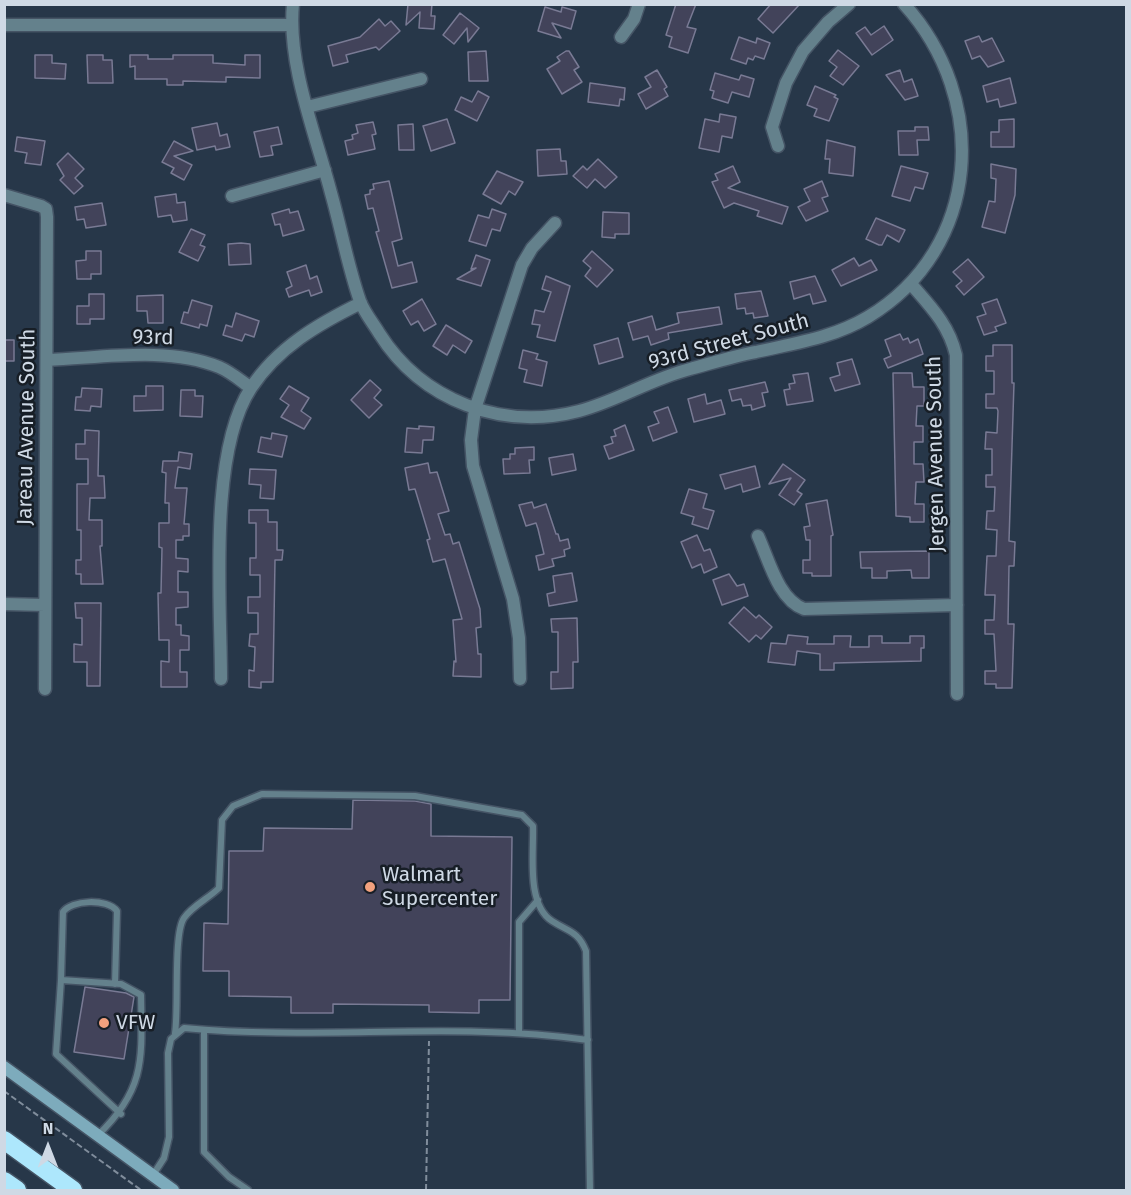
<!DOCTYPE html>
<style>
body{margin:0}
#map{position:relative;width:1131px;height:1195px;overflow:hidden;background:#273749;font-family:"Fira Sans",sans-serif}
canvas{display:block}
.frame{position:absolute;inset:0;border:6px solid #cfd9e5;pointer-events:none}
.north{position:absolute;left:18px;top:1117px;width:60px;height:60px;-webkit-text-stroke:4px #171e26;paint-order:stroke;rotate:0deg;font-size:16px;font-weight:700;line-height:24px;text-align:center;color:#cfd9e5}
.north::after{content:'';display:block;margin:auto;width:21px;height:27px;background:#cfd9e5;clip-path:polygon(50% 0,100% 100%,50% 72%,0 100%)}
</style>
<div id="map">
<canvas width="1131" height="1195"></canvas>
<div class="frame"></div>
<div class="north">N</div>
</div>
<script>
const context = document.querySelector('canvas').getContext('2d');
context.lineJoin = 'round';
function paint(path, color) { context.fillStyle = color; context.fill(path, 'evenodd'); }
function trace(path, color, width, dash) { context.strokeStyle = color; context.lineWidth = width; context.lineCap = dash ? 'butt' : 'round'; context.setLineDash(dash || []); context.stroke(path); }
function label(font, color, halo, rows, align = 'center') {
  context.font = font + ' "Fira Sans",sans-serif'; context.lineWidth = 5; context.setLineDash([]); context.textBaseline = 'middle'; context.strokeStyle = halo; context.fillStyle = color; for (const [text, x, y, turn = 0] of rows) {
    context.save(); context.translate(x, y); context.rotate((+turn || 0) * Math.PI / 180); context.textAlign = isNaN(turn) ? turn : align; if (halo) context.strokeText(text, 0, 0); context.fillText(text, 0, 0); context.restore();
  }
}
const building = new Path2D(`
 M408,4H432L431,16H435L434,29L419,28L420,12L406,25Z
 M676,4H696L687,27L696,29L688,53L669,47L672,37L666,35Z
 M771,4H800L773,33L758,19Z
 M545,7L561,12L562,7L576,11L571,29L552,23L561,38L538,31Z
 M460,13L479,28L468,42L467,28L454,44L443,35Z
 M379,19L385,26L391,21L400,31L379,50L376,47L346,55L348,62L333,66L328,46L360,37Z
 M884,26L893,40L872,55L856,33L865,27L871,35Z
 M979,36L982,42L992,38L1004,61L988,67L980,56L972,59L965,41Z
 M739,37L756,43L757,38L770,43L764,59L755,56L753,60L748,58L746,64L731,59Z
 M838,50L859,66L843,85L830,76L837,67L829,61Z
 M486,51L488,81H469L468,52Z
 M566,51H569L579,67L574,70L582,82L562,94L547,69L560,61L557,57Z
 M35,55H52V63L66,64L65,79L35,78Z
 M87,55H103V60H112L113,83H88Z
 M130,55H148V59H173V55H213V63L245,65V55H260V78L226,77V82L183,81V85H167V79H135V66L130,67Z
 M657,70L667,87L664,89L668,96L646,109L638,94L651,87L645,77Z
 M900,70L904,82L912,79L918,96L905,100L886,75Z
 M715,73L739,80L741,75L754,79L749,97L732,92L728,103L712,98L714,91L710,90Z
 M1010,78L1016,103L1000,107L998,99L987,102L983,86Z
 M590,83L625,88L624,100L620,99L619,106L588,102Z
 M815,86L836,95L834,97L838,99L829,121L814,116L817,109L807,105Z
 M478,91L489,97L477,121L455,110L461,97L472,102Z
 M720,114L736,117L732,138L722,136L719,152L699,148L705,119L719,122Z
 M447,119L455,143L431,151L423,126Z
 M1014,119V147H991V132H999V120Z
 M373,122L376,134L372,135L375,149L348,155L345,141L353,139L352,135L358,133L356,125Z
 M217,123L220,136L227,134L230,147L216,150L215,146L197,150L192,128Z
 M413,124L414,150H399L398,125Z
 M278,127L282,144L271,146L273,155L260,157L254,132Z
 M915,127H928L929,140H917L918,155H899L898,131H915Z
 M17,137L45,141L41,165L25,163L27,153L15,151Z
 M827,140L855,147L853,176L829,173L830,159H825Z
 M174,141L193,151L174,156L192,165L184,180L171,173L174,168L162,162Z
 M560,149L561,161H566L567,174L538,176L537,150Z
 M68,153L84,169L75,178L83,186L74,194L60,180L64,176L57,164Z
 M598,159L617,177L605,188L595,179L587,188L573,176L583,166L587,170Z
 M991,164L1016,169L1015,195L1005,233L982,227L989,201L995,202L996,179L991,178Z
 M733,166L740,182L728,188L788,207L782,224L757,216L759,211L734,203L724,208L712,182L718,180L715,174Z
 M901,166L928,173L923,189L915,187L910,201L892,196Z
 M497,171L523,182L515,195L509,191L501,204L483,194Z
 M389,181L402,239L392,242L398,266L412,262L417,282L392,288L376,232L379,231L373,208L368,209L365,195L370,194V190L374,189L373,184Z
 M822,181L828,196L822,198L828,211L806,221L798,207L810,201L804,189Z
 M176,194L177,203L185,202L187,220L173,222L171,215L158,217L155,197Z
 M102,203L106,225L86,228L84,219L77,220L75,207Z
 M289,209L290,213L298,211L304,230L283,236L280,224L275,225L272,214Z
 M492,209L506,214L500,231L492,229L486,246L469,241L478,215L489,218Z
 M603,212L629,213V234H615V238L602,237Z
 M876,218L905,230L899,242L887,235L882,245H879L866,239Z
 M191,229L205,235L200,245L205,247L198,261L179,252Z
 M241,243L250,244L251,264L229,265L228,244Z
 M86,251H101V274H91V279H77L76,261L86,260Z
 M592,251L613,270L597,287L585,276L591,268L583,261Z
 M476,255L490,260L481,286L457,279L476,268L471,269Z
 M854,258L859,266L871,260L877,270L841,286L832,270Z
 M968,259L984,277L964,295L956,286L962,281L953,272Z
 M306,265L310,279L317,276L322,292L311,296L309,290L289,297L286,289L292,286L287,272Z
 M546,276L570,286L555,341L537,337L540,325L532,324L535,310L544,312L551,292L542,289Z
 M815,276L826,301L813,304L810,294L794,299L790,282Z
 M761,291L768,316L754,318L753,313L746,314L745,308L737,309L735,294Z
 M89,294H104V319H90V324H77V306H89Z
 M163,295V323H148L147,311H137V296Z
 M422,299L436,324L424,331L418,321L411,325L403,311Z
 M997,299L1006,323L995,327L997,331L984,335L977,317L986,314L982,304Z
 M192,300L212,306L207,326L200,324L199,328L181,323L184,312L188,313Z
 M719,307L722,324L668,333L669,339L651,345L648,336L633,340L628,323L652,316L656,330L679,323L677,313Z
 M236,313L259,321L254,337L245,334L242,341L223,335L226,325L232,327Z
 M446,325L472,341L465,353L453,345L447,355L433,346Z
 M900,334L903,340L908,338L910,343L918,339L923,354L888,368L884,359L891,356L885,340Z
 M618,338L623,357L599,364L594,345Z
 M4,340H14V361H4Z
 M993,345H1012V383H1014L1009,541L1015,542L1014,566H1009L1008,624H1014L1012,688H996V684H985V671H996L994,634H985V620H994L995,595H985L987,556H996L997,530L986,529L987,511H994L995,487H986V475H992V449H985L986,432L997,433L998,411L997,408H986V394H994V371H986V356H993Z
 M523,350L538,354L536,359L547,362L542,386L524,382L527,370L519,368Z
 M852,359L860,384L835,391L830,378L840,375L837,363Z
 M808,373L813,401L787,405L784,390L790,389L789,384L795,383L793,375Z
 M893,373H912L913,387H924V406H917L916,426H923V442H914V464H923L924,482H916L915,504H924V522H910V517L896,516Z
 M370,380L381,390L374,398L382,405L369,418L351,400Z
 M765,382L768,392L762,393L765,406L752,410L751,405L743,406L741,399L732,401L729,390Z
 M146,386H163V410L134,411V396H146Z
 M289,386L309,398L301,411L311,418L304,429L281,417L289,405L280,399Z
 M82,388L102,389L101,407L91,406L90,411L75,410L76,397H81Z
 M181,390H195V396H203L202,417L180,416Z
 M705,394L707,404L721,400L725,414L694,422L688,399Z
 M668,407L677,432L653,441L648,427L659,423L654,412Z
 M625,425L634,450L609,459L604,446L613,443L611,437L616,436L614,430Z
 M419,426L434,427L433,440H423L422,453L405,452L407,428L419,429Z
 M85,430L99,431L98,476H104L105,498H90L89,520H102V546H100L103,584H81V574H76V560H81V530H77V484H88V459H76V444H85Z
 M272,433L287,436L282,457L258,452L261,437L271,439Z
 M534,447V460H529L530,473L504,474L503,459H510V454H515V448Z
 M179,452L192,454L190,469L178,467L175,488H187L184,524H189V536H183V540H176V558L188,559V572L178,571V592H188V607L176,608V625H181V635L189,636V650H180V672H187V687H161V661L169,662V640H159L158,593H161L162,548L159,547V523H169V503H165L166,473L162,472L163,461H178Z
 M573,454L576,470L552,475L549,458Z
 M428,463L430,473L437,472L449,511L438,514L445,535L450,534L453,544L459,542L480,609L481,627L476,628L478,654H481V677L453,676L454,661L456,662L453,620L462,619L445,559L433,562L427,540L430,539L415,489L409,490L405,468Z
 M783,464L805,480L797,491L802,494L794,505L779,495L791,478L769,484Z
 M755,466L760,487L743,492L741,484L725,489L720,475Z
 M250,469L276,470L274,499L260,498L261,485L249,484Z
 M689,489L707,494L703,508L714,511L708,529L692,524L694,517L681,513Z
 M827,500L833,535L831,536V576H812V573H803V560H810V540H806L804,527L810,526L806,504Z
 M532,502L534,508L546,504L556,534H558L560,541L568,539L570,548L564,550L565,556L552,559L554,566L539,570L536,556L544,554L538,529L536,523L526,526L519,505Z
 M249,510H268V522H277V550H283L282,560H275L273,682H261V688L249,687V670L254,671L255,647L249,646L250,634H258V613H248V597H260V575H250V558H256V523H249Z
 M697,535L704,551L710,549L717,567L704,573L701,564L692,568L681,542Z
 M929,551V578H912L911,570L887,571V578H872V568H861L860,552Z
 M572,573L577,601L549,606L547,594L555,592L553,576Z
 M729,574L737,586L744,584L748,596L722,605L713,580Z
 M75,603H101L100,686H87V662H74V644L82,645V618H76Z
 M744,607L756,618L759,615L772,627L761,639L756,635L749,642L729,623Z
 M577,618L578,662H573V688L551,689V672H558V632H552L551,619Z
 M788,635L808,637L807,644H834V636H851L850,647H869V636H882V643H910V636H924V648H921V661L834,663V670H820V654L797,651L795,665L768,662L771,643L786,644Z
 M353,800L415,801L431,804V836L512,837L510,1000H479V1013L429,1012V1005L333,1004V1013H291V997L229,996V971H203L204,923L228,924L229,851H263L264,828L352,829Z
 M85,987L126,993L134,997L124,1059L74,1052Z`);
const path = new Path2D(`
 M4,1091L141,1190
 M426,1190L429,1041`);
const lane = new Path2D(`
 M61,980L63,912C71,900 107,898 117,911L115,984
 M204,1030V1152L229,1177L248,1190
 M519,1032V922L538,900
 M175,1033C179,1008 173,934 184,918C192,906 209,898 219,888L222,820L233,806L262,794L415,796L522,815L533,826C534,854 526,904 552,921C569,932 578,931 586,951L590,1190
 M98,1135C146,1089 142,1058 141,995L121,984L61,980L56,1054L121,1114
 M153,1175L164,1158L169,1137L168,1053L171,1039L184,1028C319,1041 454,1021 588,1040`);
const street = new Path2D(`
 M293,4C287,64 316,135 331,193C341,228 348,267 360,301C364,312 373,323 379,333C422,401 502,431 579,411C617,401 651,379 690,369C712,363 734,356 756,352C795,343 833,338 868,317C982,248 990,99 904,4
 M4,25H291
 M621,37L634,19L639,4
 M307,107L421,79
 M778,146L772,127L786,83L803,51L828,22L849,4
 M4,195L41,206L46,209L47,217L45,689
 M232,196L325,170
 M911,284C931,307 949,325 956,355L957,694
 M47,360C102,358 167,346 219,367C231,372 241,381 251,388
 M758,536C769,560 778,599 804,609L957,605
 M4,604L45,605
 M221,679C221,602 208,453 251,388C277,348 318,324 361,303
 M520,679L519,638L513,599L473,466L471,440L475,409L522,265L532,248L555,223`);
const secondary = new Path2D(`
 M4,1067L173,1190`);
const highway = new Path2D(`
 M4,1140L73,1190
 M4,1181L17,1190`);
const markers = [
 [370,887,6,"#f2a17e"],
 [104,1023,6,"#f2a17e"]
];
const streetNames = [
 ["93rd",153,338,1],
 ["93rd Street South",729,342,-15],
 ["Jareau Avenue South",27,427,-89],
 ["Jergen Avenue South",936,454,-91]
];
const poiNames = [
 ["Walmart",382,875],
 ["Supercenter",382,899],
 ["VFW",116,1023]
];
paint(building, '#42435a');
trace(building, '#797a94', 1.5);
trace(lane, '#455465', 9);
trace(street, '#455465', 15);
trace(secondary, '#455465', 15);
trace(highway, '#455465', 21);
trace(path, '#808d9c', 2, [6, 3]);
trace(lane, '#64818c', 6);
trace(street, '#64818c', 12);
trace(secondary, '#7dabbc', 12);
trace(highway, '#ade7fc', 18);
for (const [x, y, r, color] of markers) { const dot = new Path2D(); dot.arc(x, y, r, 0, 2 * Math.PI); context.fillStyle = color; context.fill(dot); trace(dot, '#171e26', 2); }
label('21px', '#cfd9e5', '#171e26', streetNames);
label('21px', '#cfd9e5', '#171e26', poiNames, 'left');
</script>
